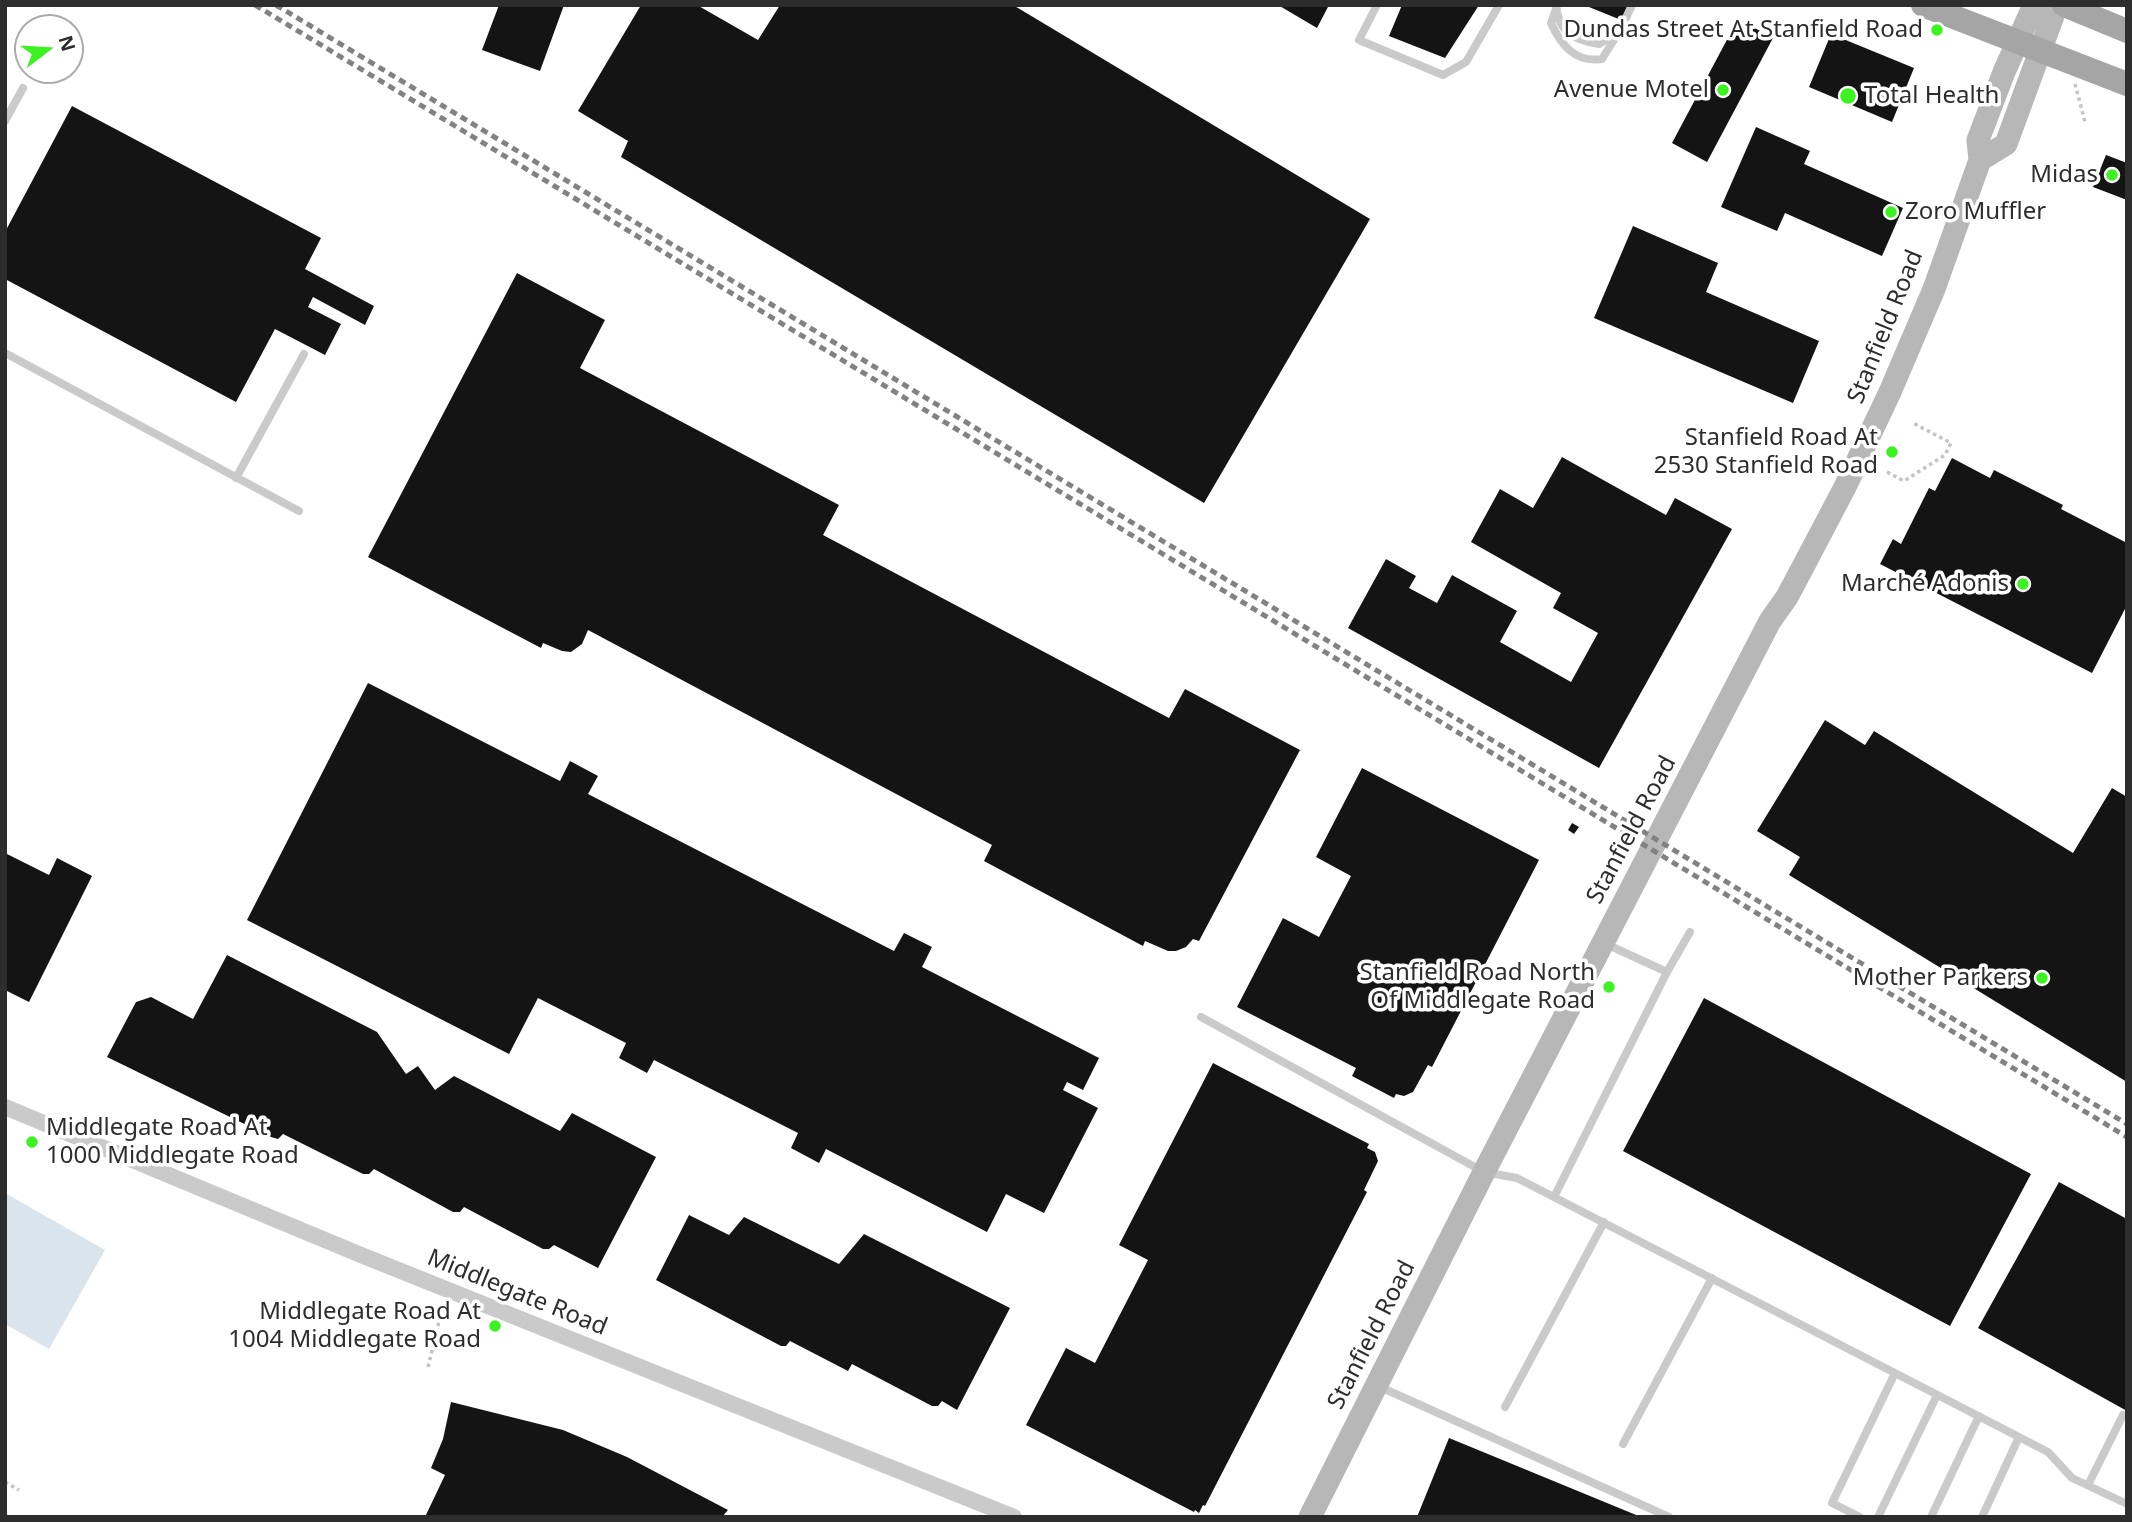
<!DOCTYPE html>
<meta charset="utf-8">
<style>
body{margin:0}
#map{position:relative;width:2132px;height:1522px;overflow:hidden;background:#fff;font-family:"Noto Sans",sans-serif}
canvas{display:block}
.frame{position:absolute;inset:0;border:7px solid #2d2d2d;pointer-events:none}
.north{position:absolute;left:14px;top:14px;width:70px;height:70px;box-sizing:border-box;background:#fff;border:2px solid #ababab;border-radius:50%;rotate:73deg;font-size:19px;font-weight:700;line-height:28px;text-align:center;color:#2d2d2d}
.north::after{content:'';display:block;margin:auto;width:24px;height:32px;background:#3df221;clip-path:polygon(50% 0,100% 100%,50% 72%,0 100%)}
</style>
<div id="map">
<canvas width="2132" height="1522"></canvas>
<div class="frame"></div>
<div class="north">N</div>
</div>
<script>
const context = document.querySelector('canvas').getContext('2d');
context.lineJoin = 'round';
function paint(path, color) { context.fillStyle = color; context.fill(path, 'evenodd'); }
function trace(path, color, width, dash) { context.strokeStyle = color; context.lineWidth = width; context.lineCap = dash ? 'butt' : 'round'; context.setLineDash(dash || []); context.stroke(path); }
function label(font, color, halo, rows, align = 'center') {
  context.font = font + ' "Noto Sans",sans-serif'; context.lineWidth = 7; context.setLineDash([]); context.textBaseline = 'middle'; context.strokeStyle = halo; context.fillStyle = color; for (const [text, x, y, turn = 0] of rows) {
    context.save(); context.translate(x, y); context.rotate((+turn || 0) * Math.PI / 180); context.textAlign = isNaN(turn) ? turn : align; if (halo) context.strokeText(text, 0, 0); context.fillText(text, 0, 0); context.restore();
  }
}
const green = new Path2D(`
 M5,1193L105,1250L49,1349L5,1324Z`);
const building = new Path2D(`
 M499,5H564L540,71L482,50Z
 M641,5H697L758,40L780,5H1013L1370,219L1204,503L621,157L628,141L578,111Z
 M1278,5H1329L1317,28Z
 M1402,5H1479L1445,58L1389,36Z
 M1584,5H1628L1621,20Z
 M1738,19L1773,38L1707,162L1672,143Z
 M1831,34L1914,68L1892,122L1809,87Z
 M72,106L321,238L305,269L374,306L365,325L313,297L308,307L341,324L325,355L275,329L236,402L5,279V232Z
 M1756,127L1810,151L1804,164L1903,208L1882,256L1785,213L1777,231L1721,207Z
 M2106,155L2127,163V200L2093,187Z
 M1633,226L1718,263L1706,292L1819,341L1793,403L1594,318Z
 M517,273L605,320L580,368L839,505L823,535L1169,718L1185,689L1300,750L1199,941L1193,939L1186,947L1176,951H1168L1145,941L1143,946L984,861L992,845L588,630L582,644L571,652L562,651L543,643L541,648L368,557Z
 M1562,457L1666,515L1675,498L1732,529L1599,768L1348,628L1386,559L1416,576L1409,588L1437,603L1452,575L1517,611L1500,642L1571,682L1598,633L1553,608L1561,593L1471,542L1500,489L1533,508Z
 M1952,458L1990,478L1994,470L2063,505L2061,509L2127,543V605L2092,673L1880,564L1893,539L1901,544L1929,488L1935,491Z
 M368,683L560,781L570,761L598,776L588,794L894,951L904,933L932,947L922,967L1099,1058L1083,1090L1067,1082L1063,1090L1098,1108L1044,1213L1006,1194L987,1232L826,1149L819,1163L791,1148L798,1133L654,1060L647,1073L619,1058L626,1043L538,998L509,1054L247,920Z
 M1825,720L1865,745L1874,731L2073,853L2112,788L2127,797V1082L1789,875L1800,857L1757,831Z
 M1362,768L1539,860L1432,1067L1428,1065L1413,1092L1404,1096L1396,1094L1394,1098L1352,1076L1356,1068L1237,1007L1283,918L1319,937L1351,876L1316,857Z
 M1572,823L1579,827L1574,834L1568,830Z
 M5,853L49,875L57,858L92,876L29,1002L5,990Z
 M227,955L377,1032L406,1074L418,1066L435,1090L454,1076L560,1131L572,1113L656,1157L598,1268L554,1245L549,1249H543L464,1207L460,1212H453L374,1169L369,1174H363L283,1134L278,1139L271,1137L107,1057L136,1002L151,997L193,1019Z
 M1704,998L2031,1174L1950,1326L1623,1151Z
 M1213,1063L1369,1144L1367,1148L1375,1152L1378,1161L1364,1190L1367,1192L1205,1506L1203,1505L1199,1513L1195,1510L1194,1512L1026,1425L1066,1348L1095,1363L1148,1260L1119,1245Z
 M2059,1182L2127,1219V1411L1978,1328Z
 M689,1215L729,1235L744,1217L839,1264L864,1234L1010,1308L957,1410L942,1401L938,1406H932L852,1364L848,1371L790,1341L786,1346H781L656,1280Z
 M451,1402L563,1430L627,1457L728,1510L722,1517H425L445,1475L431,1468L443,1439Z
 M1449,1438L1641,1517H1417Z`);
const path = new Path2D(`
 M2075,84L2085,122
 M1887,472L1904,481L1945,455L1951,443L1913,423
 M428,1367L440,1317
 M5,1482L19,1490`);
const lane = new Path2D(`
 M1377,5L1359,40L1443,75L1466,62L1499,5
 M1556,5C1559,34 1574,40 1599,44L1620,31L1632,5
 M1556,9L1551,23C1561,45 1575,63 1602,59L1617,35
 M5,121L23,88
 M5,353L299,511
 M236,478L304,354
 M1606,944L1667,972
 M1201,1017L1484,1172L1517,1178L2048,1452L2072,1478L2127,1504
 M1554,1197L1667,972L1690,932
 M1378,1386L1669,1517
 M1505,1407L1604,1222
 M1623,1444L1712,1278
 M2088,1485L2123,1415
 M1860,1517L1832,1503L1895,1373
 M1878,1517L1937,1395
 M1931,1517L1979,1416
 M1982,1517L2019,1437`);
const street = new Path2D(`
 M5,1107L361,1255L1014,1517`);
const secondary = new Path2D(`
 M1980,160L2006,144L2057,5
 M1310,1517L1484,1172L1770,621L1787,597L1804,565L1845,487L1890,392L1934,289L1980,160L1978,140L2004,72L2034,5`);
const primary = new Path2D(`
 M1923,5L2127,84
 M2064,5L2127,31`);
const rail = new Path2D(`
 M255,5L2127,1137
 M276,5L2127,1124`);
const markers = [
 [1937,30,7,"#3df221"],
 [1723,90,7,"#3df221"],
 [1848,96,9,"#3df221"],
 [2112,175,7,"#3df221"],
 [1891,212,7,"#3df221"],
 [1892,452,7,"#3df221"],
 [2023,584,7,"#3df221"],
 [2042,978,7,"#3df221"],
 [1609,987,7,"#3df221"],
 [32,1142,7,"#3df221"],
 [495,1326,7,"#3df221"]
];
const poiNames = [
 ["Dundas Street At Stanfield Road",1923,30],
 ["Avenue Motel",1709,90],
 ["Total Health",1864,96,"left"],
 ["Midas",2098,175],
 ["Zoro Muffler",1905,212,"left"],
 ["Stanfield Road At",1878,438],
 ["2530 Stanfield Road",1878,466],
 ["Marché Adonis",2009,584],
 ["Stanfield Road North",1595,973],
 ["Of Middlegate Road",1595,1001],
 ["Mother Parkers",2028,978],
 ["Middlegate Road At",46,1128,"left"],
 ["1000 Middlegate Road",46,1156,"left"],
 ["Middlegate Road At",481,1312],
 ["1004 Middlegate Road",481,1340]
];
const streetNames = [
 ["Stanfield Road",1886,327,-68],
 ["Stanfield Road",1632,830,-62],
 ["Middlegate Road",517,1293,22],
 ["Stanfield Road",1372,1335,-63]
];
paint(green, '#d9e4ec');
paint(building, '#141414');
trace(path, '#c4c4c4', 3.5, [3.5, 3.5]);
trace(lane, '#cacaca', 8);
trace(street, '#cacaca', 16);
trace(secondary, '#b7b7b7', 23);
trace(primary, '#a5a5a5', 24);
trace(rail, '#828282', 5, [7, 5]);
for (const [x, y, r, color] of markers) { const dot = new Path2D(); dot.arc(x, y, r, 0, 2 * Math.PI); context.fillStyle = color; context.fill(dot); trace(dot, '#fff', 2.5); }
label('24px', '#2d2d2d', '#fff', poiNames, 'right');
label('24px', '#2d2d2d', '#fff', streetNames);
</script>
